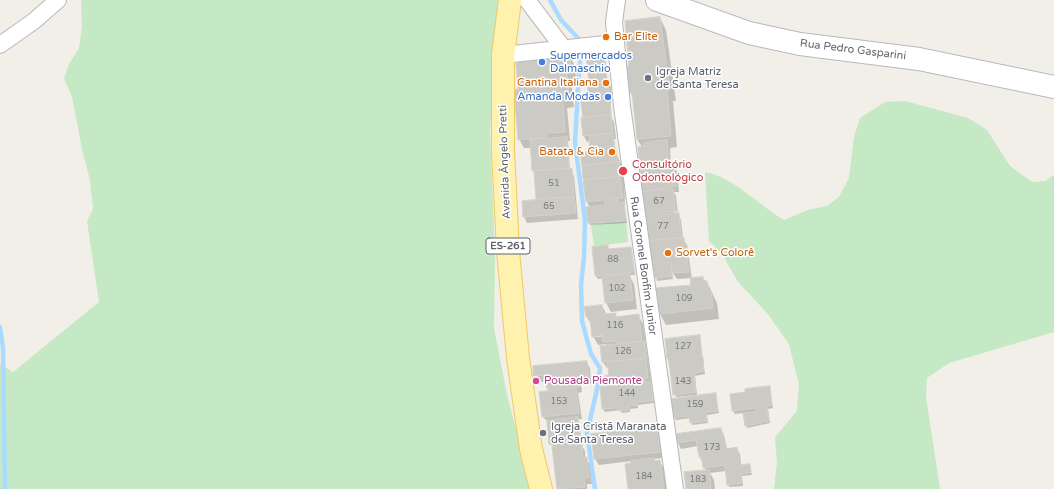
<!DOCTYPE html>
<meta charset="utf-8">
<style>
body{margin:0}
canvas{display:block;background:#f1efe8}
</style>
<canvas width="1054" height="489"></canvas>
<script>
const context = document.querySelector('canvas').getContext('2d');
context.lineJoin = 'round';
function paint(path, color) { context.fillStyle = color; context.fill(path, 'evenodd'); }
function trace(path, color, width, dash) { context.strokeStyle = color; context.lineWidth = width; context.lineCap = dash ? 'butt' : 'round'; context.setLineDash(dash || []); context.stroke(path); }
function label(font, color, halo, rows, align = 'center') {
  context.font = font + ' "Varela Round",sans-serif'; context.lineWidth = 3; context.setLineDash([]); context.textBaseline = 'middle'; context.strokeStyle = halo; context.fillStyle = color; for (const [text, x, y, turn = 0] of rows) {
    context.save(); context.translate(x, y); context.rotate((+turn || 0) * Math.PI / 180); context.textAlign = isNaN(turn) ? turn : align; if (halo) context.strokeText(text, 0, 0); context.fillText(text, 0, 0); context.restore();
  }
}
const green = new Path2D(`
 M81,0H500L490,130L495,258L494,328L507,395L532,489H0V364L13,372L99,302L87,221L93,209L90,180L83,154L72,97L64,78L69,64L79,48L82,27Z
 M905,101L968,118L987,130L1010,166L1032,182L1045,181L1054,175V332L949,363L927,378L926,397L940,489H774L777,463L775,437L797,411L799,385L789,344L767,313L738,282L722,254L709,241L705,172C735,178 758,205 784,220L808,210L827,206L839,197L849,178L854,137L860,118L885,102Z
 M626,221L628,242L594,246L591,225Z`);
const shadow = new Path2D(`
 M660,18L666,30L676,101H673L677,147L670,148L671,167L673,166L677,172L679,192H674L676,196L678,214L681,220L683,239L687,245L692,279L702,278L707,282L717,303L719,319L666,325L660,314L692,286L691,278L677,279L672,272L673,279L657,281L655,270L651,264L639,148L642,147L637,139L633,97L630,92V67ZM674,207L678,214H676L672,208Z
 M604,53L608,83L611,87V117L614,122L616,139H614L615,150L624,172L625,204H624L627,223L590,225L589,222L590,207L587,202L583,167L592,153L590,141L587,142L584,136L585,119L591,102V83L587,55Z
 M570,57L575,66L576,78L571,79L574,107L567,108L570,141H568L570,170L574,176L578,219L527,223L524,217L537,201L532,148H524L519,139V90Z
 M607,246L609,249L631,248L632,250L635,275H629L634,284L637,309L611,312L606,303L604,278L598,279L596,276L593,248Z
 M602,306L607,315L615,314L617,318L638,315L643,324L654,403L638,405V408L630,409V412L622,413L620,410L605,412L603,409L608,388L606,385L610,376L609,368H607L603,362L602,347L607,346L605,344L598,345L593,336L592,326L587,317ZM607,334V336L595,337V335Z
 M699,336L705,374L695,376L697,395L676,397L668,359Z
 M586,362L590,368L591,384L581,385L582,392L578,393L582,419H578L582,443H580L585,451V458L590,464L592,484H587V489H558L553,446L550,444L548,422L543,417L549,392L547,381L538,382L534,376V367Z
 M769,387L773,408L768,409L770,423L747,428L744,413L735,414L733,411L731,395Z
 M715,394L719,413L707,415L708,423L692,425L690,418L676,420L674,417Z
 M656,428L660,434L663,458L653,459L655,462H660L665,470L667,489H629L632,461L599,465L595,459L592,435Z
 M721,429L724,435L727,449L736,448L740,454L741,466L749,465L752,475L742,476L743,486L729,487L726,471L710,473L714,480L715,489H687L686,473L706,471L700,457L698,446L681,449L678,443Z`);
const stream = new Path2D(`
 M550,0L561,20L578,38L581,52L579,71L575,142L585,220L584,257L581,285L582,321L591,354L600,368L598,385L587,433L595,489
 M0,327L3,348L5,489`);
const building = new Path2D(`
 M660,17L670,90H667L671,136L637,139L632,92H629L626,66H629L625,21Z
 M604,52L607,80L589,81L586,54Z
 M570,56L571,69L567,70L569,99H563L565,132L546,133L547,137L518,140L514,90L518,89L516,64L518,60Z
 M608,80L610,99L589,101L587,82Z
 M610,99L611,115L583,118L581,102Z
 M611,115L613,133L583,136L581,118Z
 M613,133L615,149L590,152L589,136Z
 M567,137L569,168L532,171L530,140Z
 M667,140L669,166L640,169L638,147L644,146V143Z
 M616,149L617,162L582,166L580,153Z
 M619,162L621,176L583,179L582,166Z
 M674,165L676,186L642,192L640,169Z
 M572,169L574,197L536,199L534,171Z
 M620,177L623,198L586,202L583,181Z
 M673,189L676,211L645,214L642,192Z
 M574,197L576,213L523,217L522,201Z
 M618,200V203L624,202L626,221L588,223L586,207L605,205V202Z
 M679,213L681,238L647,241L645,216Z
 M684,238L689,272L672,273L671,262L650,264L647,241Z
 M608,245V249L631,247L634,272L595,276L592,247Z
 M671,264L672,276L655,278L653,266Z
 M630,274L633,300L605,303L602,277Z
 M703,277V282L707,281L708,291L711,290L713,308L659,314L656,288L691,285L690,278Z
 M602,305L603,314L616,313V317L639,314L642,341L618,344V341L603,342L602,335L592,337L590,317H586L584,307Z
 M700,335L702,355L667,359L665,339Z
 M644,341L646,358L602,362L600,346Z
 M703,357L704,371L694,373L696,392L673,395L669,361Z
 M646,358L648,378H644L645,381L605,386L604,376L609,375L607,362Z
 M587,361L589,379H578L579,387L547,389L545,375L533,376V366Z
 M651,382L653,401L637,402L638,405L629,406V410L619,411V408L602,409L600,387Z
 M770,386L772,405L767,406L769,421L745,426L743,413L757,412L756,408L732,411L730,394L745,392V389Z
 M576,388L579,413L542,417L539,392Z
 M716,393L718,411L706,412L707,421L690,423L689,416L673,418L671,399Z
 M578,417L581,441L549,444L547,421Z
 M657,427L660,452L594,459L591,434Z
 M721,428L726,449L737,447L739,463L703,468L702,457H699L696,440L677,443L676,434Z
 M582,444L583,458L587,457L589,478H584L585,487L557,489L552,447Z
 M654,458L655,461L660,460L664,489H628L625,464L631,463V461Z
 M750,464L751,472L741,474L742,483L727,485L725,467Z
 M709,470L711,488L686,489L684,472Z`);
const street = new Path2D(`
 M527,0L564,49
 M617,0L614,22L622,106L675,489
 M0,45L34,21L58,0
 M503,55L615,43`);
const secondary = new Path2D(`
 M657,0L749,33L800,44L919,59L1054,87`);
const primary = new Path2D(`
 M510,0L503,55V151L508,251L518,358L531,449L541,489`);
const markers = [
 [606,37,4,"#e8710a"],
 [542,62,4,"#3f7fe0"],
 [648,78,4,"#6b7280"],
 [606,83,4,"#e8710a"],
 [608,97,4,"#3f7fe0"],
 [612,152,4,"#e8710a"],
 [623,171,5,"#e0444e"],
 [668,253,4,"#e8710a"],
 [536,381,4,"#d1479c"],
 [543,433,4,"#6b7280"]
];
const numberNames = [
 ["51",554,184],
 ["67",659,202],
 ["65",549,207],
 ["77",663,227],
 ["88",613,260],
 ["102",617,289],
 ["109",684,299],
 ["116",615,326],
 ["127",683,347],
 ["126",623,352],
 ["143",683,382],
 ["144",627,394],
 ["153",559,402],
 ["159",695,405],
 ["173",712,448],
 ["184",644,477],
 ["183",698,480]
];
const shields = [
 [508,246,44]
];
const shieldNames = [
 ["ES-261",508,246]
];
const foodNames = [
 ["Bar Elite",614,37],
 ["Cantina Italiana",598,83,"right"],
 ["Batata & Cia",604,152,"right"],
 ["Sorvet's Colorê",676,253]
];
const streetNames = [
 ["Rua Pedro Gasparini",853,50,7],
 ["Avenida Ângelo Pretti",505,162,-92],
 ["Rua Coronel Bonfim Junior",643,266,82]
];
const shopNames = [
 ["Supermercados",550,56],
 ["Dalmaschio",550,69],
 ["Amanda Modas",600,97,"right"]
];
const worshipNames = [
 ["Igreja Matriz",656,72],
 ["de Santa Teresa",656,85],
 ["Igreja Cristã Maranata",551,427],
 ["de Santa Teresa",551,440]
];
const healthNames = [
 ["Consultório",632,165],
 ["Odontológico",632,178]
];
const hotelNames = [
 ["Pousada Piemonte",544,381]
];
paint(green, '#c5e8c5');
paint(shadow, '#0003');
trace(stream, '#aadaff', 4.5);
paint(building, '#cccac5');
trace(building, '#d6d1c6', 1);
trace(street, '#b5b8bc', 18);
trace(secondary, '#b6babf', 24);
trace(primary, '#f2c960', 24);
trace(street, '#fff', 16);
trace(secondary, '#fff', 22);
trace(primary, '#fff2af', 22);
for (const [x, y, r, color] of markers) { const dot = new Path2D(); dot.arc(x, y, r, 0, 2 * Math.PI); context.fillStyle = color; context.fill(dot); trace(dot, '#fff', 1.5); }
label('9px', '#7a7d7f', null, numberNames);
for (const [x, y, w] of shields) { const box = new Path2D(); box.roundRect(x - w / 2, y - 8, w, 16, 3); context.fillStyle = '#fff'; context.fill(box); trace(box, '#5f6368', 1); }
label('bold 10px', '#5f6368', null, shieldNames);
label('11px', '#c56008', '#fff', foodNames, 'left');
label('11px', '#5f6368', '#fff', streetNames);
label('11px', '#366cbe', '#fff', shopNames, 'left');
label('11px', '#5b616d', '#fff', worshipNames, 'left');
label('11px', '#be3a42', '#fff', healthNames, 'left');
label('11px', '#b23c85', '#fff', hotelNames, 'left');
</script>
